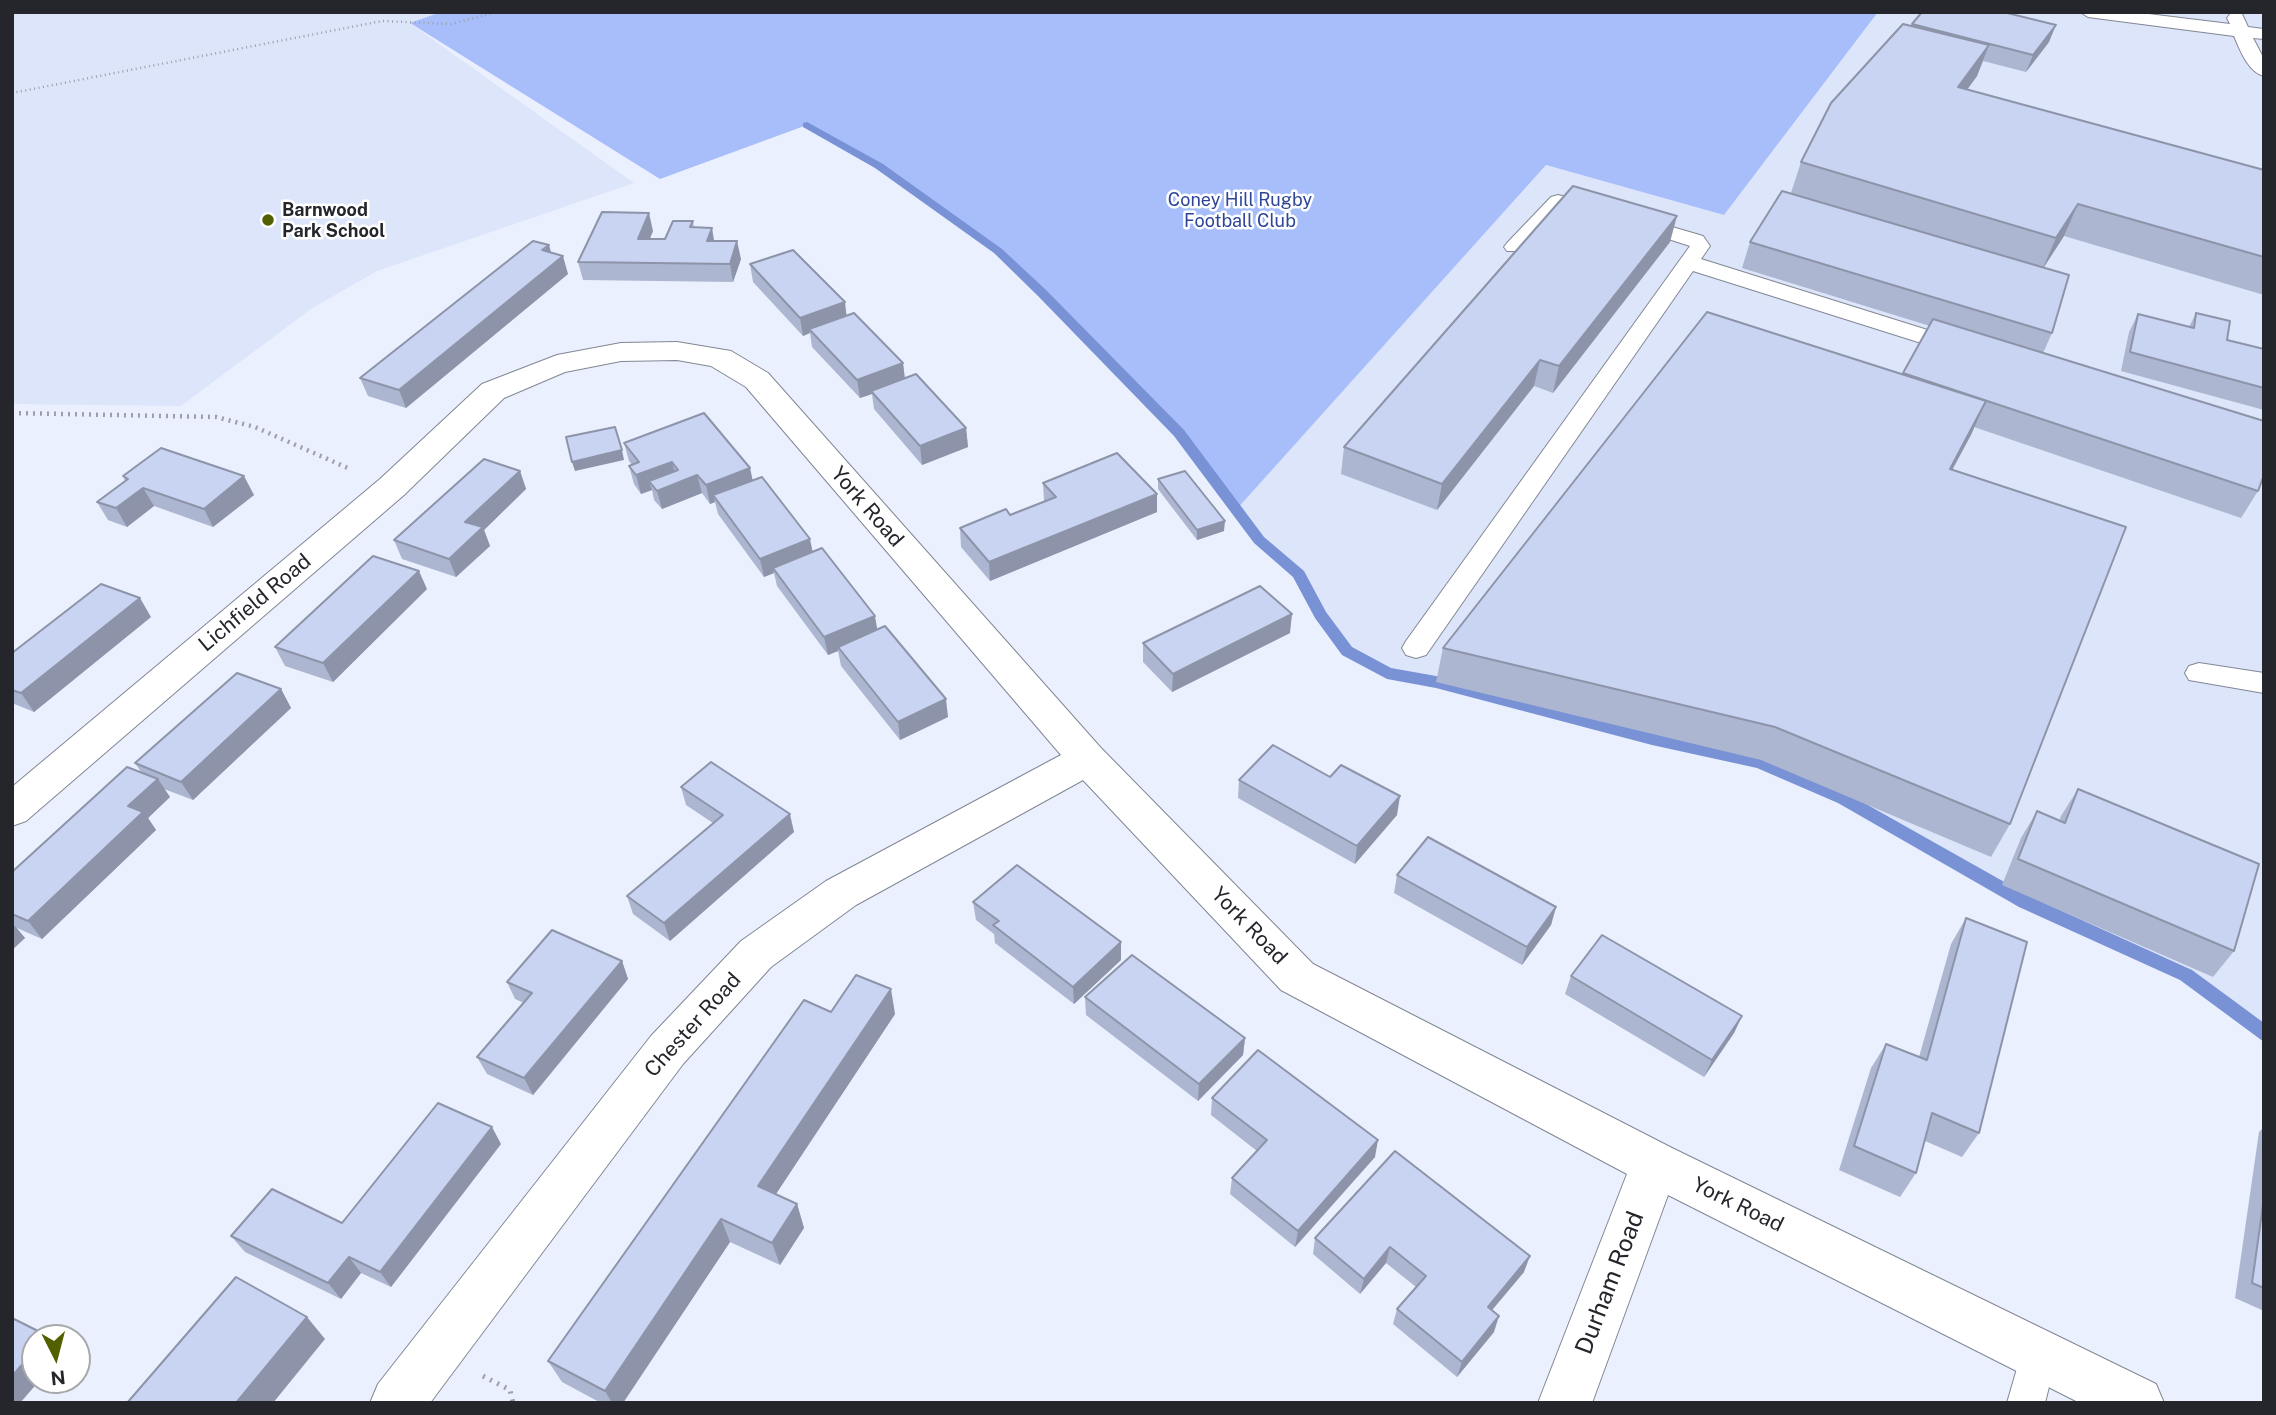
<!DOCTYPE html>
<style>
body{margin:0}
#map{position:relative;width:2276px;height:1415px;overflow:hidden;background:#eaf0fe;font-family:"Public Sans",sans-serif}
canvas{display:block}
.frame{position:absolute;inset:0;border:14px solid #24262c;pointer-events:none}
.north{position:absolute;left:21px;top:1324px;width:70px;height:70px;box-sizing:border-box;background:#fff;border:2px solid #a7a8ab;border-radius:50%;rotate:174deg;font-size:19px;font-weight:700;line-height:28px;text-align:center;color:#24262c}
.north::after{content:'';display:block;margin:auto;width:24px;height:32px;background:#536000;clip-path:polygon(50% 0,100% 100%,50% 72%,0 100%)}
</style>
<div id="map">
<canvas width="2276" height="1415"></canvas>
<div class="frame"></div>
<div class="north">N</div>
</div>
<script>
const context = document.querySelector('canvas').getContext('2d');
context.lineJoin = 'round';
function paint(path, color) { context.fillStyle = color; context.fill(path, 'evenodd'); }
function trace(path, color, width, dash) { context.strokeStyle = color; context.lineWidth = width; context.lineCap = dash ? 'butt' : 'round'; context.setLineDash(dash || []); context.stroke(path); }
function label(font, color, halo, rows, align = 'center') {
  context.font = font + ' "Public Sans",sans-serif'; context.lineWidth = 5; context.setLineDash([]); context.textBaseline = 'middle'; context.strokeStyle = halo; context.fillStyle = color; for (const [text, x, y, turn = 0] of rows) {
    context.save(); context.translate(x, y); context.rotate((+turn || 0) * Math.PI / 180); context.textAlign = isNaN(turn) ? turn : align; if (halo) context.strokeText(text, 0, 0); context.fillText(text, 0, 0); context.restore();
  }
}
const built = new Path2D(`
 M12,12H441L411,24L634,183L377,271L311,309L181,406L12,404Z
 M1878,12H2264V1034L2186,975L2025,902L1844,799L1761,760L1652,739L1436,682L1387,673L1347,651L1320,614L1299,574L1259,540L1236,510L1546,165L1724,215Z`);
const green = new Path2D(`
 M441,12H1878L1724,215L1546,165L1236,510L1179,433L998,251L879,166L807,125L660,179L410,23Z`);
const stream = new Path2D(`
 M807,122L883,164L1002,249L1046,290L1184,430L1264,537L1304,571L1326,612L1352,647L1391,668L1436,676L1652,733L1766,759L1850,795L2031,897L2192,970L2264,1023V1042L2180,980L2019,907L1838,803L1757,768L1652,745L1436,688L1387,679L1342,655L1315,618L1293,577L1254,543L1174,436L1038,296L994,253L875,168L803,127V123Z`);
const pathFar2 = new Path2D(`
 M12,93L382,21L451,24L497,12`);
const pathFar1 = new Path2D(`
 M12,413L216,417L255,427L350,469`);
const path = new Path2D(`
 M483,1376L510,1390L513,1403`);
const lane = new Path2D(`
 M2080,12H2132L2230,24L2227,18L2230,14H2242L2248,27L2264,29V39L2253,38L2264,59V76C2248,72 2240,50 2234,36L2088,17Z
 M1558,195L1602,206L1605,210L1595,216L1562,208L1521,251H1507L1504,247L1507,243L1551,197Z
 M1638,217L1703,236L1710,246L1701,259L1969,343L1972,348L1969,353H1953L1693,271L1426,655L1416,658L1406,655L1402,648L1406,641L1690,246L1631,227L1628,223L1631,219Z
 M2199,663L2264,673V693L2189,680L2185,673L2189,666Z
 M2038,1335L2051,1341L2057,1354L2045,1403H2007L2025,1341Z`);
const street = new Path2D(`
 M677,342L731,351L768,373L1101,748L1313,964L1672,1148L2156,1384L2164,1403H2080L1668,1195L1592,1403H1538L1627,1174L1281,990L1083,780L856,905L771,967L683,1064L430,1403H370L378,1384L651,1036L741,941L826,881L1061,755L746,387L711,366L677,360L621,361L565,372L504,398L404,495L26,821L12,826V787L380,479L482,384L557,355L621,343Z`);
const wall = new Path2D(`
 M1912,24L2049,42L2026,72L1983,61L1977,76L1967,90L2264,170V295L2064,236L2044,267L2052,333L2043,353L2258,491L2241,518L1974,427L1952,469L2010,824L1991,857L1761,760L1436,682L1443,648L1902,374L1930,326L1742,268L1750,242L1791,193L1801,162Z
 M693,221L694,228L741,259L733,282L583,280L578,262L653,231L650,239H665Z
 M1670,242L1553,393L1534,386L1437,510L1341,474L1344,447Z
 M551,253L568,274L406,408L368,396L360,378Z
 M750,264L847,316L903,363L905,379L966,428L968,447L922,465L874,409L872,394L860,398L812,347L810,333L803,336L753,282Z
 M2196,313L2227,340L2264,349V410L2121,371L2129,332L2138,314L2189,327Z
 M624,443L753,481L948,717L900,740L841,666L838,651L828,655L777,586L774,573L764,577L718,514L715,502L710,504L702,493L662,509L654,500L652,490L641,494L634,484L629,466L632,465L629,461Z
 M520,471L526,489L484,530L490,546L456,577L402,559L394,540Z
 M123,476L254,495L213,527L154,506L127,527L108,520L97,502L125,481Z
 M1158,479L1224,531L1197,540L1158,489Z
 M1043,483L1157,512L990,581L961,547L960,528L1010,515L1044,501Z
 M427,589L333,682L285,666L275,647Z
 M151,617L34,712L12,703V653Z
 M1290,633L1172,692L1143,662V643Z
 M281,689L291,708L193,800L164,789L170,797L148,818L156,830L42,939L17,928L25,938L12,950V872L141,772L135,763Z
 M1330,777L1397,815L1355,864L1238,798L1239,780Z
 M681,787L794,832L670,941L633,914L627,896L713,823L686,805Z
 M2078,789L2234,951L2213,977L2002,885L2021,838L2037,811L2059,821L2061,816Z
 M1397,875L1556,907L1551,925L1522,965L1394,893Z
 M973,902L1121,942V960L1074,1004L995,943L994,934L976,920Z
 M1966,918L1979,1133L1962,1157L1925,1141L1916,1173L1900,1197L1839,1170L1871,1068L1886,1044L1919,1057L1951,944Z
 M622,961L628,979L533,1095L487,1074L477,1057L524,1003L515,999L507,982Z
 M1571,976L1742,1016L1734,1033L1704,1077L1565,994Z
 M1085,997L1245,1038L1243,1055L1198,1101L1086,1015Z
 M831,1012L895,1014L776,1194L797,1204L804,1228L780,1265L730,1242L623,1403H601L562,1382L548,1361Z
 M1212,1098L1375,1157L1295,1247L1230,1194L1232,1178L1257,1151L1211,1115Z
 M2264,1127V1311L2235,1298L2259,1132Z
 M501,1144L391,1287L361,1273L341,1299L245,1252L231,1236L342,1223Z
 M1395,1151L1524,1272L1492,1310L1494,1332L1457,1377L1393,1324L1397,1309L1416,1287L1386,1263L1360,1294L1313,1254L1315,1238Z`);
const shadedWall = new Path2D(`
 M2056,25L2049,42L2026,72L2033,55Z
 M1989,45L1977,76L1946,118L1958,87Z
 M2078,204L2064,236L2042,270L2056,238Z
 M649,213L653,231L642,256L638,239Z
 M1677,216L1670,242L1553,393L1559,366Z
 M712,228L715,246L707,241Z
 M737,241L741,259L733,282L730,264Z
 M549,245L554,263L563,256L568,274L406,408L399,390Z
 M845,302L847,320L809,329L810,333L803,336L800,318Z
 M1540,360L1534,386L1437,510L1442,484Z
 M903,363L905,381L871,391L872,394L860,398L857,380Z
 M1986,401L1971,435L1935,502L1950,469Z
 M966,428L968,447L922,465L920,446Z
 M622,450L624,460L575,471L572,462Z
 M672,462L677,480L649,481L652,490L641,494L636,475Z
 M750,468L754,486L713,495L715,502L710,504L706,485Z
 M520,471L526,489L484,530L490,546L456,577L449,559L465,522Z
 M697,475L702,493L662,509L657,491Z
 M244,476L254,495L213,527L204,509Z
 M143,488L154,506L127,527L116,508Z
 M1157,494V512L990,581L989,562Z
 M1225,521L1224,531L1197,540V530Z
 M810,539L814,558L773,568L774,573L764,577L760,559Z
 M419,571L427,589L333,682L323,663Z
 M140,598L151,617L34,712L21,693Z
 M1292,614L1290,633L1172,692L1173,674Z
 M875,616L878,634L838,647V651L828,655L824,637Z
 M281,689L291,708L193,800L181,782Z
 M946,699L948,717L900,740L898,722Z
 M158,779L170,797L148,818L156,830L42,939L28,921L128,806Z
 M1400,796L1397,815L1355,864L1357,846Z
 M790,814L794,832L670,941L664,923Z
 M1556,907L1551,925L1522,965L1527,947Z
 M12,923L25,938L12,950Z
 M1121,942V960L1074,1004L1073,987Z
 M622,961L628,979L533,1095L524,1078Z
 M891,989L895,1014L766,1209L758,1186Z
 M1742,1016L1734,1033L1704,1077L1712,1060Z
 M1245,1038L1243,1055L1198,1101L1199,1084Z
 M492,1127L501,1144L391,1287L380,1272Z
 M1378,1140L1375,1157L1295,1247L1298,1231Z
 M797,1204L804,1228L780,1265L772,1243Z
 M721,1219L730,1242L623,1403H612L605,1391Z
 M1390,1247L1386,1263L1360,1294L1364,1279Z
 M1530,1256L1524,1272L1482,1322L1488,1307Z
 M349,1257L361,1273L341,1299L328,1283Z
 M1499,1316L1494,1332L1457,1377L1462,1362Z
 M307,1317L325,1339L273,1403H236Z
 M35,1350V1380H40L20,1403H12V1376Z`);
const building = new Path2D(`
 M1922,12H2003L2056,25L2033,55L1912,24Z
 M1903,24L1989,45L1958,87L2264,170V257L2078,204L2056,238L1801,162L1831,103Z
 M1573,186L1677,216L1559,366L1540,360L1442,484L1344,447Z
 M1782,191L2069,275L2052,333L1750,242Z
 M602,212L649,213L638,239H665L673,221H693L690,227L712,228L707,241H737L730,264L578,262Z
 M533,241L549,245L542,250L563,256L399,390L360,378Z
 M793,250L845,302L800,318L750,264Z
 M1707,312L1986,401L1950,469L2126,527L2010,824L1775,727L1443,648Z
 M854,313L903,363L857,380L809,329Z
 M2196,313L2230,321L2227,340L2264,349V388L2130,352L2138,314L2194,328Z
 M1933,319L2264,421V475L2258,491L1903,373Z
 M916,374L966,428L920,446L871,391Z
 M704,413L750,468L706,485L697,475L657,491L649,481L678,470L672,462L636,475L629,466L639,462L624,443Z
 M615,427L622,450L572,462L566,437Z
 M161,448L244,476L204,509L143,488L116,508L97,502L128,479L123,476Z
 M1117,453L1157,494L989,562L960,528L1006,509L1010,515L1056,497L1043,483Z
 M484,459L520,471L465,522L483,527L449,559L394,540Z
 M1185,471L1225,521L1197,530L1158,479Z
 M762,477L810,539L760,559L713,495Z
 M822,548L875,616L824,637L773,568Z
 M373,556L419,571L323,663L275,647Z
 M101,584L140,598L21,693L12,690V653Z
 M1260,586L1292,614L1173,674L1143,643Z
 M885,626L946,699L898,722L838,647Z
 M237,673L281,689L181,782L135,763Z
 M1273,745L1330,777L1341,765L1400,796L1357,846L1239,780Z
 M711,762L790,814L664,923L627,896L723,815L681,787Z
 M127,767L158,779L128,806L143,812L28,921L12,914V872Z
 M2078,789L2259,864L2234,951L2018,859L2037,811L2065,823Z
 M1428,837L1556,907L1527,947L1397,875Z
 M1017,865L1121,942L1073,987L993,925L999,921L973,902Z
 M1966,918L2027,942L1979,1133L1932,1113L1916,1173L1854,1146L1886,1044L1927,1060Z
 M552,930L622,961L524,1078L477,1057L532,993L507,982Z
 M1602,935L1742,1016L1712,1060L1571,976Z
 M1132,955L1245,1038L1199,1084L1085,997Z
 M856,975L891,989L758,1186L797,1204L772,1243L721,1219L605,1391L548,1361L804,1000L831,1012Z
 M1258,1050L1378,1140L1298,1231L1232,1178L1267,1140L1212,1098Z
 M438,1103L492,1127L380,1272L349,1257L328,1283L231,1236L272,1189L342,1223Z
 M1395,1151L1530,1256L1488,1307L1499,1316L1462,1362L1397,1309L1426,1276L1390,1247L1364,1279L1315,1238Z
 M2264,1198V1288L2252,1283Z
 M236,1277L307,1317L236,1403H127Z
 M12,1318L48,1336L46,1338H35V1350L12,1376Z`);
const markers = [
 [268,220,7,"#536000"]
];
const farParknames = [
 ["Coney Hill Rugby",1240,200],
 ["Football Club",1240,221]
];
const farPoinames = [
 ["Barnwood",282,210],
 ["Park School",282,231]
];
const streetNames = [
 ["York Road",867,507,49],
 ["Lichfield Road",255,603,-40],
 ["York Road",1249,926,46],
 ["Chester Road",693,1025,-48],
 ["York Road",1738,1205,26]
];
const nearStreetnames = [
 ["Durham Road",1610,1283,-69]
];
paint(built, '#dde5fa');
paint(green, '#a7befb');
paint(stream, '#7992d6');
trace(lane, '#828794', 2);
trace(street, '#828794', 2);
trace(pathFar2, '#9b9faa', 2.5, [1, 3.5]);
trace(pathFar1, '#9b9faa', 4.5, [2, 5]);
trace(path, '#9b9faa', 5, [2, 6]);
paint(lane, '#fff');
paint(street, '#fff');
paint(wall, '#adb6d0');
paint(shadedWall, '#8d94a9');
paint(building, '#c9d4f2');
trace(building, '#8d94a9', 2);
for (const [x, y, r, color] of markers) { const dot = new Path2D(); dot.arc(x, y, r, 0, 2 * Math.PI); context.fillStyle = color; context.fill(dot); trace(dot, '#fff', 2.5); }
label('18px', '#2f4698', '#fff', farParknames);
label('bold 18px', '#24262c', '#fff', farPoinames, 'left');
label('21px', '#24262c', '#fff', streetNames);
label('24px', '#24262c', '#fff', nearStreetnames);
</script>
